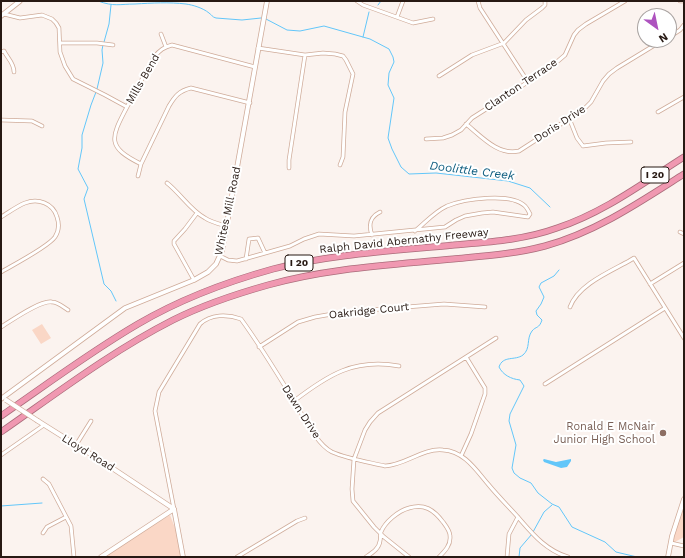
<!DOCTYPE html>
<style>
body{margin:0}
#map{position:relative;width:685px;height:558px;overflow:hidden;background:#fbf3ef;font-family:"Work Sans",sans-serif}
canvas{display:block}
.frame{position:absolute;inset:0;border:2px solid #271913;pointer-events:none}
.north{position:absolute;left:637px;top:8px;width:40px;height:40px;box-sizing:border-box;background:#fff;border:1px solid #a9a3a1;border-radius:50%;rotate:147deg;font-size:11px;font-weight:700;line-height:16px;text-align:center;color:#271913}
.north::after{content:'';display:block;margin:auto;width:14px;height:18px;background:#ae53bf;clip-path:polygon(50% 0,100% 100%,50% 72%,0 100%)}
</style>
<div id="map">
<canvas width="685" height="558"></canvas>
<div class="frame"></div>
<div class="north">N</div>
</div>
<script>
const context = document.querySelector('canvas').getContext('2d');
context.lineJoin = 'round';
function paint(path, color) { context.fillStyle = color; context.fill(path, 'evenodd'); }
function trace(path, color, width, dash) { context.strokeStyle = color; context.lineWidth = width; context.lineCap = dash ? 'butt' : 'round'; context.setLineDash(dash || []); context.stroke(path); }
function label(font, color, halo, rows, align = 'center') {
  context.font = font + ' "Work Sans",sans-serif'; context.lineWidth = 4; context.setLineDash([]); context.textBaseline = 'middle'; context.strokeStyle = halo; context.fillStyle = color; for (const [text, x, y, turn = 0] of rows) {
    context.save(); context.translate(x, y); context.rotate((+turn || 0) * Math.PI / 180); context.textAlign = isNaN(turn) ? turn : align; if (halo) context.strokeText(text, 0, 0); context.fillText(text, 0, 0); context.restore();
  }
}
const green = new Path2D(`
 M42,324L51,338L41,344L32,330Z
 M684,502V537L673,543L679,514Z
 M170,515L182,546L184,557H100Z`);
const water = new Path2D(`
 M544,459L556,462L571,459V461L567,467L561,468L544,462L543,460Z`);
const stream = new Path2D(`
 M98,1C114,7 120,4 135,4C152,3 169,2 186,4C193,5 203,8 209,13C212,15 212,17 216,18L242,20L261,18
 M378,5L381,1
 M266,19L287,30L300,31L324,26L370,39L389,49L393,57L394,62L389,73L388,85L394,98L388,138L392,149L401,167L409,174L436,173L508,181L530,188L550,207
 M363,37L369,12
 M104,42L109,24L111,5
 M97,89L103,63L102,50L103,45
 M96,92L91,105L82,135V148L78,169L88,188L84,199L104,284L111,291L116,301
 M559,270L554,276L541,283L539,287L544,297L541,304L536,311L537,315L542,320C539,329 536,326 532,331C526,339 531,348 523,355C515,361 503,355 499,367C503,375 511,379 520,380L524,386L510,414L509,421L516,445L512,468L514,473L520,478L531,483L538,493L552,504L559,507L572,527L605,542L616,552L637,557
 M1,506L42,503
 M533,532L544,512L552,505
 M519,557L520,548L532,534`);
const street = new Path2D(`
 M357,1L363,5L413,23L433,19
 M478,1L480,8L528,82
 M680,1H684
 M4,14L20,18L42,15L52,19L56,23L59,28L60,52L65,66L73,79L105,95L127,107L154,57C160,50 164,47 172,45L255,67
 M397,17L403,1
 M161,34L166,47
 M669,37L680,30L684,25
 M61,43H97L113,45
 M258,48L305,55L323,53L335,54L343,56L346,60L353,74L345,112L343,157L340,165
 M1,52L4,51C8,59 14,63 14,72
 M439,76L472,55L504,43L526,20L542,8L545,5V1
 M127,107C110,139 107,147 141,164L169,106C175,96 179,91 191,88L250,103
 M658,112L684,97
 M569,118L577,138L583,146L606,143L631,142
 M1,120L32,121L42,126
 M466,124C481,136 498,156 519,151L584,109L591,102L603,81L609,74L617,68L663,40
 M426,139L443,138L452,135L461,130L472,118L516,90L558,61L565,55L574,35L578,30L586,24L625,1
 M289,168V160L305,55
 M138,176L141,164
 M167,183C180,193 191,211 205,218C211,222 219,224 226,226
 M1,217C8,213 17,206 25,203C38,198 53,203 57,217C59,223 59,231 55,237C48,247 13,265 1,272
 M680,232L684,234
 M372,235C368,224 370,217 380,212
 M220,256L228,260L237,261L290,246L304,239L319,234L354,236L445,227L456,220L465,216L482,213L493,212L528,217L530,214C529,212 527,208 525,206C511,192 464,199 447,206C434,212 425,223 415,231
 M246,259L249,239L258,238L265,253
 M194,280L174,244V241L185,229L197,213
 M650,284L684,263
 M570,307C578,285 609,272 629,261L634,258L684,338
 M1,327C11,321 40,300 52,302C58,302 63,307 68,310
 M259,347L298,322L315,317L344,312L444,304L485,307
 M545,384L665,308
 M294,401C328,375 354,358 399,366
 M76,445L91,421
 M1,455L44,425
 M461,456L471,434L485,394V388L466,357
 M43,479L49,484L71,526L74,557
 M174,509L155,411L159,392L200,324C211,314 227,314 241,319C260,345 277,373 294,401C303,415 316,444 332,452C348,459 368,462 385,466C406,465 422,448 443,450C464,451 476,470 488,484C497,495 507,505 517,516C532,533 545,550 568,557
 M43,533L47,527L66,517
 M671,543L684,546
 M237,557L297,521L305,518
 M366,557C372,553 379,549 380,541C381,538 380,535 381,532C385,522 398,511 409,508C424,503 434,510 443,522C446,526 450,531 450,536C451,545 445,551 439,557
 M409,557L384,537L374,527L353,501L352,489L354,459L365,430L370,422L378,413L496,338
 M507,557L509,534L518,517`);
const secondary = new Path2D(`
 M1,16L20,1
 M1,399L125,308L194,280L208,272L216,264L222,251L267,1
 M38,421L100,460L174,509
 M174,509L183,557
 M101,557L174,509
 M668,557L672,536L684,499`);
const highway = new Path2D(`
 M1,416C46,385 90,352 138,324C179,300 226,282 273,269C332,254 393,251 454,245C489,242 524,240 557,228C603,213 643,183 684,157
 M1,432C57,393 112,351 173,320C203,305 236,294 268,285C328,268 391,265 453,259C484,256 515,254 545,246C596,232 640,202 684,174`);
const secondaryBridge = new Path2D(`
 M6,400L38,421`);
const markers = [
 [663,433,4,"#8d6e63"]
];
const shields = [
 [655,175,28],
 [299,263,28]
];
const shieldNames = [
 ["I 20",655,175],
 ["I 20",299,263]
];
const streetNames = [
 ["Mills Bend",143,79,-60],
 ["Clanton Terrace",521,85,-34],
 ["Doris Drive",560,124,-33],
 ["Whites Mill Road",228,211,-78],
 ["Ralph David Abernathy Freeway",404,241,-6],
 ["Oakridge Court",369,311,-6],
 ["Dawn Drive",301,412,57],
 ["Lloyd Road",88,453,32]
];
const educationNames = [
 ["Ronald E McNair",655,427],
 ["Junior High School",655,440]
];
const waterNames = [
 ["Doolittle Creek",472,171,7]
];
paint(green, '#fad7c6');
paint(water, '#62c6f9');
trace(stream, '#62c6f9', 1);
trace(street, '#cfab99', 4.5);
trace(secondary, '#cfab99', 5.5);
trace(highway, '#aa6c7a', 7);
trace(street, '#fff', 3);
trace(secondary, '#fff', 4);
trace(highway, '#f098b1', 5.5);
trace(secondaryBridge, '#cfab99', 5.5, []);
trace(secondaryBridge, '#fff', 4);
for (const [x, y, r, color] of markers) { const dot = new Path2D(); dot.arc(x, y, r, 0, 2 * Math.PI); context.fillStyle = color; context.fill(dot); trace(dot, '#fff', 1.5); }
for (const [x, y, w] of shields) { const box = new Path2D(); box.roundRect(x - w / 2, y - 8, w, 16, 3); context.fillStyle = '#fff'; context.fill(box); trace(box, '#271913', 1); }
label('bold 10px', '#271913', null, shieldNames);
label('11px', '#271913', '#fff', streetNames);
label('11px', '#785e54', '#fff', educationNames, 'right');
label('italic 12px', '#0f5e80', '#fff', waterNames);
</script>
